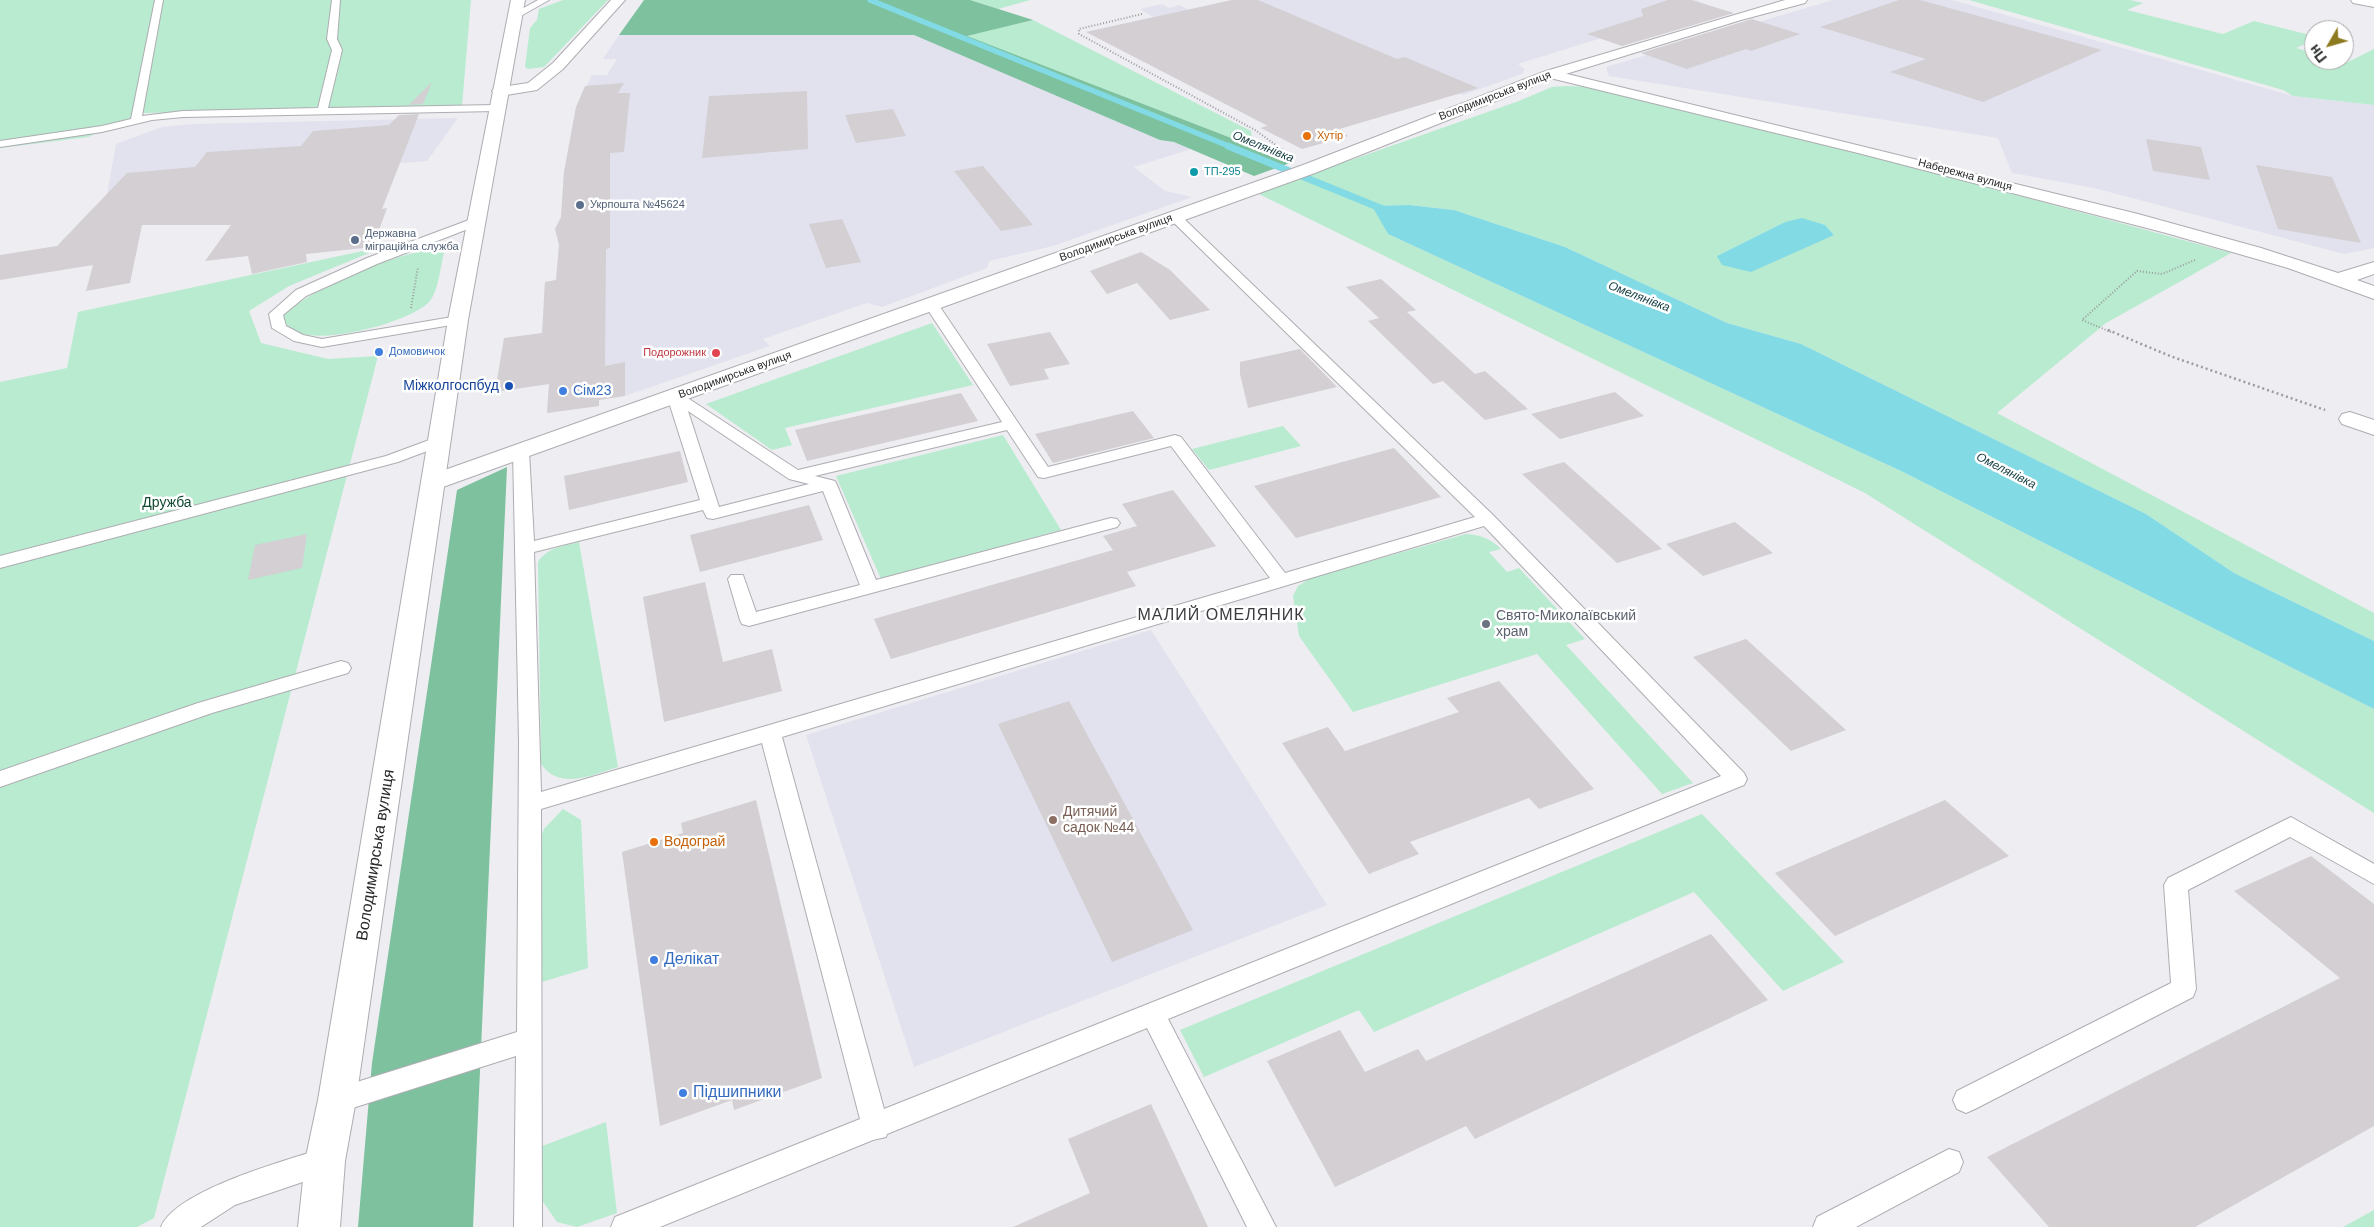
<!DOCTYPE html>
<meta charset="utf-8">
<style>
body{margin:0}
#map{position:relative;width:2374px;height:1227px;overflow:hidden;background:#ededf2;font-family:Arial,sans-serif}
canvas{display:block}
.north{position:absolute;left:2304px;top:20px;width:50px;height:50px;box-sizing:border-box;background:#fff;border:1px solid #a9a9aa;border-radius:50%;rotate:232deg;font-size:14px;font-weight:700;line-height:20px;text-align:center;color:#28292a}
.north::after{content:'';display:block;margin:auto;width:18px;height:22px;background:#8d7a1f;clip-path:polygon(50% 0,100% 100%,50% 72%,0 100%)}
</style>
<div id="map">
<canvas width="2374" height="1227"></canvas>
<div class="north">Пн</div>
</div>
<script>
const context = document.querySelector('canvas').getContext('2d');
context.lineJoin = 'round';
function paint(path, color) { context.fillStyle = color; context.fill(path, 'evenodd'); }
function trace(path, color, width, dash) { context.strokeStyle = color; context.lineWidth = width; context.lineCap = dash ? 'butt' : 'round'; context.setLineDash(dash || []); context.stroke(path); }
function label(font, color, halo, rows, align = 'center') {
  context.font = font + ' Arial,sans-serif'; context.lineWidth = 5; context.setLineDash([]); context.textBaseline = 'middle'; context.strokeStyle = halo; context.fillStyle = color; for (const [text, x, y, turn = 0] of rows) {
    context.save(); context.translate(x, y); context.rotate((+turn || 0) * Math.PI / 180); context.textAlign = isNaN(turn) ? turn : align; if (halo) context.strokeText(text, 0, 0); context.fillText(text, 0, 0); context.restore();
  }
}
const built = new Path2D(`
 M1232,0H1696L1708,5L1524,62L1518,64L1525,69L1522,74L1463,95L1458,93L1274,134L1260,128L1267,125L1086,32L1153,17L1140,9L1162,4L1169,8L1179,5L1190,10Z
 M1833,0H1952L2293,96L2374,105V248L2344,254L2094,188L2012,173L1998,138L1609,76L1606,67Z
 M619,35H914L1160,140L1174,142L1191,149L1134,167L1165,191L1192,197L1053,246L989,261L987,268L882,307L867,303L763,339L770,346L625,396L599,400V406L547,413L553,332L544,297L545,282L556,280L560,235L555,229L566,215L561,216L564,172L576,107L592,75H607L617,59H603Z
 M458,118L427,161L348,167L269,179L107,194L116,144L162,127L193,124Z
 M1151,630L1327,905L914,1067L806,735Z`);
const green = new Path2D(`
 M0,0H471L462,106L144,113L88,137L0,148Z
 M563,0H608L544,67L528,69L525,67L530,28L537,20L539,9Z
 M970,0H1030L998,9Z
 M1969,0H2130L2143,3L2127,10L2223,34L2254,21L2314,36V40L2296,48L2314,53V60L2348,62L2374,49V105L2293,96L2283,90Z
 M1033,20L1251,131L1252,138L1239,141L966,36Z
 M1567,86L1590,87L1865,154L2231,253L2106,323L1997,413L2374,613V641L2234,573L2146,514L1801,344L1727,323L1565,247L1454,210L1409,205L1373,206L1388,234L1901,471L2374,709V813L1865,493L1257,193L1519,101L1552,87ZM1785,222L1825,225L1834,235L1717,256Z
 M386,246L289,286L249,311L261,343L328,359L378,356L154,1218L137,1227H0V382L67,368L78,312Z
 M432,249H441L444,253C440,267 439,289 430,301C411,324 284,358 283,315C316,286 389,256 432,249Z
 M932,323L973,385L785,428L792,445L772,450L706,404Z
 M1283,426L1301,446L1209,470L1192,449Z
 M1003,435L1061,530L881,579L836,476Z
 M1466,534C1480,535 1490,538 1501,549L1489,552L1507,572L1519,568L1585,639L1566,645L1693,783L1662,794L1537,654L1353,712L1299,636L1293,596L1298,586L1311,578Z
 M579,542L618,767C592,775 560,791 541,764L538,562C547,548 563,546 579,542Z
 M563,809L581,820L588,968L542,982L539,842L544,829Z
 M1702,814L1844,962L1783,991L1694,892L1374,1032L1359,1010L1204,1077L1180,1030Z
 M606,1122L617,1213L577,1227L557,1222L539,1196L537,1148Z
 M2374,1210V1227H2343Z`);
const forest = new Path2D(`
 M644,0H970L1033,20L967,36L1239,141L1252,138L1290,163L1254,176L1174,142L1160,140L914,35H619Z
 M507,467L473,1227H358L372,1063L457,490Z`);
const water = new Path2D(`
 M1409,205L1454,210L1565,247L1727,323L1801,344L2146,514L2234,573L2374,641V709L1901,471L1388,234L1372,206Z
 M1802,218L1825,225L1834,235L1751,272L1722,265L1717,256L1785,222Z`);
const streamFar1 = new Path2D(`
 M870,0L1231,147`);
const stream = new Path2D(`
 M1228,146L1385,210`);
const building = new Path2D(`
 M1232,0H1258L1397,59L1405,57L1478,88L1336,130L1348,136L1302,149L1261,128L1268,126L1086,32Z
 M1668,0H1691L1734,13L1622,46L1587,34L1643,16L1641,9Z
 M1899,0H1920L2102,50L1983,102L1890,72L1926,59L1820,27Z
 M1752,19L1800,34L1751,51L1746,49L1687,69L1641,53Z
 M432,82L423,104L409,105Z
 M624,83L618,93H630L624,152L610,153V248L606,249L605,366L625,362V396L599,400V406L547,413L549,384L495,392L504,338L542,333L545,282L556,280L559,245L555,229L561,217L564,172L576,107L585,86Z
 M807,91L808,149L702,158L709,96Z
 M893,109L906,136L856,143L845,115Z
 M419,114L382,209L387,208L373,247L306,254L307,262L252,274L248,256L205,261L231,225H142L130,283L86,291L93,265L0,280V255L57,246L127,173L195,167L207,152L301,146L313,131L389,125L399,115Z
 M2146,139L2201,147L2210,180L2153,171Z
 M2256,165L2332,177L2361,243L2278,229Z
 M983,166L1033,225L1001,231L954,171Z
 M842,219L861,262L826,268L809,224Z
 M1141,252L1170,270L1210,310L1170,320L1137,283L1107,294L1090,271Z
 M1381,279L1416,310L1407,312L1475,374L1485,371L1528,409L1485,420L1443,381L1433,384L1368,321L1379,318L1346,287Z
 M1050,332L1070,364L1044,369L1049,379L1010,386L987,344Z
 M1300,349L1337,387L1248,408L1240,374V362Z
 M1615,392L1644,416L1560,439L1531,414Z
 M961,393L978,421L807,461L795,430Z
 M1133,411L1154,438L1053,463L1035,434Z
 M1394,448L1441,497L1296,538L1254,486Z
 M680,451L688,482L569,510L564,476Z
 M1564,462L1662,549L1617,563L1522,474Z
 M1173,490L1216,546L1127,572L1136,586L891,659L874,619L1113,550L1103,536L1137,526L1122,504Z
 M809,505L823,540L700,572L690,535Z
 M1735,522L1773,553L1703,576L1666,544Z
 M307,534L302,568L248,580L255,545Z
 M705,582L723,662L772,649L782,691L664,722L643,597Z
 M1746,639L1846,730L1791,751L1693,657Z
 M1499,681L1594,789L1539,809L1529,798L1410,842L1419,854L1369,874L1282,743L1328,727L1345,751L1459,712L1447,698Z
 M1069,701L1193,930L1112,962L998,724Z
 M756,800L822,1078L734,1110L732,1100L660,1126L622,852L683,833L681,823Z
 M1945,800L2009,856L1835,936L1775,873Z
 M2311,856L2374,904V1126L2195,1227H2049L1987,1157L2340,978L2234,891Z
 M1711,934L1768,1000L1475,1139L1466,1126L1335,1187L1267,1061L1340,1030L1365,1072L1418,1049L1426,1061Z
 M1151,1104L1208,1227H1013L1090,1193L1068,1139Z`);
const pathFar1 = new Path2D(`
 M1142,14L1079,29V34L1255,130L1287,153
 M411,308L418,267
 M2111,332L2082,320L2137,271L2162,274L2195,260`);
const path = new Path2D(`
 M2108,330L2170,356L2325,410`);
const lane = new Path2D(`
 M155,0H163L142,116L183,111L318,108L332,50L327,39L332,0H340L337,39L342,50L328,108L497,105L502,108L497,111L183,117L152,120L102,132L0,147V141L102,126L131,119Z
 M538,0H549L519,17L511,15Z
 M1175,213L1179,214L1493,515L1744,773L1747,779L1744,785L1168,1019L1276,1227H1247L1147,1028L887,1134L886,1137L873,1140L660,1227H611L615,1217L860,1119L762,743L541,809L542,1227H514L516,1056L337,1113L328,1109L324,1100L328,1091L517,1032L519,742L513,451L515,448L521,446L529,451L534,541L700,500L667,396L670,393H680L798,470L1002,422L924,304L931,300L936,301L1048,467L1175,435L1181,437L1285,573L1475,517L1171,220L1169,217ZM688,411L789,479L809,484L719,507ZM1007,430L1038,477L1044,478L1171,446L1270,578L541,792L534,552L703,510L707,518L713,519L823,491L860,585L756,612L743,575H731L728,579L740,620L742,624L749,626L1117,527L1120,523L1117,519L1111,518L876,580L837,485L835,481L815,476ZM1484,526L1721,776L884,1109L782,737Z
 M477,217L481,218L483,221L481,224L377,264L306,296L283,315L286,326L303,335L322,339L458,316L463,317L465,320L463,323L322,347L294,341L272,328L269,314L296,290L367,258Z
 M440,436L448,441L446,444L398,462L0,568V556L386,456Z
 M341,661L348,663L351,668L348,673L212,713L0,787V771L198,703Z
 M2291,817L2374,864V884L2290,837L2188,890L2196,989L2193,997L1975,1109L1966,1113L1957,1109L1953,1100L1957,1091L2171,983L2164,885L2168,878Z
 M325,1148L335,1151L339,1161L335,1171L235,1205L201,1227H161C176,1190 287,1160 325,1148Z
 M1949,1149L1959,1152L1963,1162L1959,1172L1856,1227H1813L1817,1217Z`);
const street = new Path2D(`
 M611,0H625L563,69L537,90L500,96L495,94L492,91L495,88L528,83L553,63Z
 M2351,0H2374V7L2353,3Z
 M1551,70L2138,214L2261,248L2338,273L2374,262V274L2357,280L2374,286V299L2288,268L2166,233L1858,153L1546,77L1544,74Z
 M2350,412L2374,420V435L2342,424L2339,419L2342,414Z`);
const secondary = new Path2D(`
 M1785,0H1807L1805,3L1741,20L1556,77L1315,173L443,487L434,489L425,487L422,482L425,477L1303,165L1546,71Z`);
const primary = new Path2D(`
 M511,0H525L468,320L356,1100L345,1161L340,1227H298L305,1161L318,1100L448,320Z`);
const markers = [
 [1307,136,5,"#e8710a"],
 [1194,172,5,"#0f9aa8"],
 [580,205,5,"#5c6f8a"],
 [355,240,5,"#5c6f8a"],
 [379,352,5,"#3f7fe0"],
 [716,353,5,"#e0444e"],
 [509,386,5,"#1a4fb4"],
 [563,391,5,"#3f7fe0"],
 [1486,624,5,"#6b7280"],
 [1053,820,5,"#8d6e63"],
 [654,842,5,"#e8710a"],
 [654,960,5,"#3f7fe0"],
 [683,1093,5,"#3f7fe0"]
];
const farStreetnames = [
 ["Володимирська вулиця",1495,96,-21],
 ["Набережна вулиця",1965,175,15],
 ["Володимирська вулиця",1116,238,-20],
 ["Володимирська вулиця",735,375,-20]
];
const farFoodnames = [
 ["Хутір",1317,136]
];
const farCulturenames = [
 ["ТП-295",1204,172]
];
const farServicenames = [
 ["Укрпошта №45624",590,205],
 ["Державна",365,234],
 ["міграційна служба",365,247]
];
const farShopnames = [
 ["Домовичок",389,352]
];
const farHealthnames = [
 ["Подорожник",706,353]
];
const farWaternames = [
 ["Омелянівка",1263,147,22],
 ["Омелянівка",1639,297,21],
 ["Омелянівка",2006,471,27]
];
const transitNames = [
 ["Міжколгоспбуд",499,386]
];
const shopNames = [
 ["Сім23",573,391]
];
const parkNames = [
 ["Дружба",167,503]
];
const worshipNames = [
 ["Свято-Миколаївський",1496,616],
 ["храм",1496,632]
];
const educationNames = [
 ["Дитячий",1063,812],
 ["садок №44",1063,828]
];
const foodNames = [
 ["Водограй",664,842]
];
const quarterNames = [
 ["МАЛИЙ ОМЕЛЯНИК",1221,616]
];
const nearStreetnames = [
 ["Володимирська вулиця",376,855,-81]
];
const nearShopnames = [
 ["Делікат",664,960],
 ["Підшипники",693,1093]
];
paint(built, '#e2e2ef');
paint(green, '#b8ebcf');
paint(forest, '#7dc19e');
paint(water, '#82dae4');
trace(streamFar1, '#82dae4', 5.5);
trace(stream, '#82dae4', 7);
paint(building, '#d3cfd2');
trace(lane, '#adadb2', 2);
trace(street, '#adadb2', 2);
trace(secondary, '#adadb2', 2);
trace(primary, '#adadb2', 2);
trace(pathFar1, '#9b9c9f', 2, [1, 2]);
trace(path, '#9b9c9f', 2.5, [2, 3]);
paint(lane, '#fff');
paint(street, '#fff');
paint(secondary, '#fff');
paint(primary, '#fff');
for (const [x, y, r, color] of markers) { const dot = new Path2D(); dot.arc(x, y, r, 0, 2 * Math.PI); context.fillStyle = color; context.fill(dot); trace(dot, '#fff', 2); }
label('11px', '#28292a', '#fff', farStreetnames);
label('11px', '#c56008', '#fff', farFoodnames, 'left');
label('11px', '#0d838f', '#fff', farCulturenames, 'left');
label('11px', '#4e5e75', '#fff', farServicenames, 'left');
label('11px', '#366cbe', '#fff', farShopnames, 'left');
label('11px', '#be3a42', '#fff', farHealthnames, 'right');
label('italic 12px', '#133d42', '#fff', farWaternames);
label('14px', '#164399', '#fff', transitNames, 'right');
label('14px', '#366cbe', '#fff', shopNames, 'left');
label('14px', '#134932', '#fff', parkNames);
label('14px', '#5b616d', '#fff', worshipNames, 'left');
label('14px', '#785e54', '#fff', educationNames, 'left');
label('14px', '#c56008', '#fff', foodNames, 'left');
context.letterSpacing = '1px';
label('16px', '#3b3b3f', '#fff', quarterNames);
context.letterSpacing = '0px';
label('16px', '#28292a', '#fff', nearStreetnames);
label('16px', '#366cbe', '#fff', nearShopnames, 'left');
</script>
